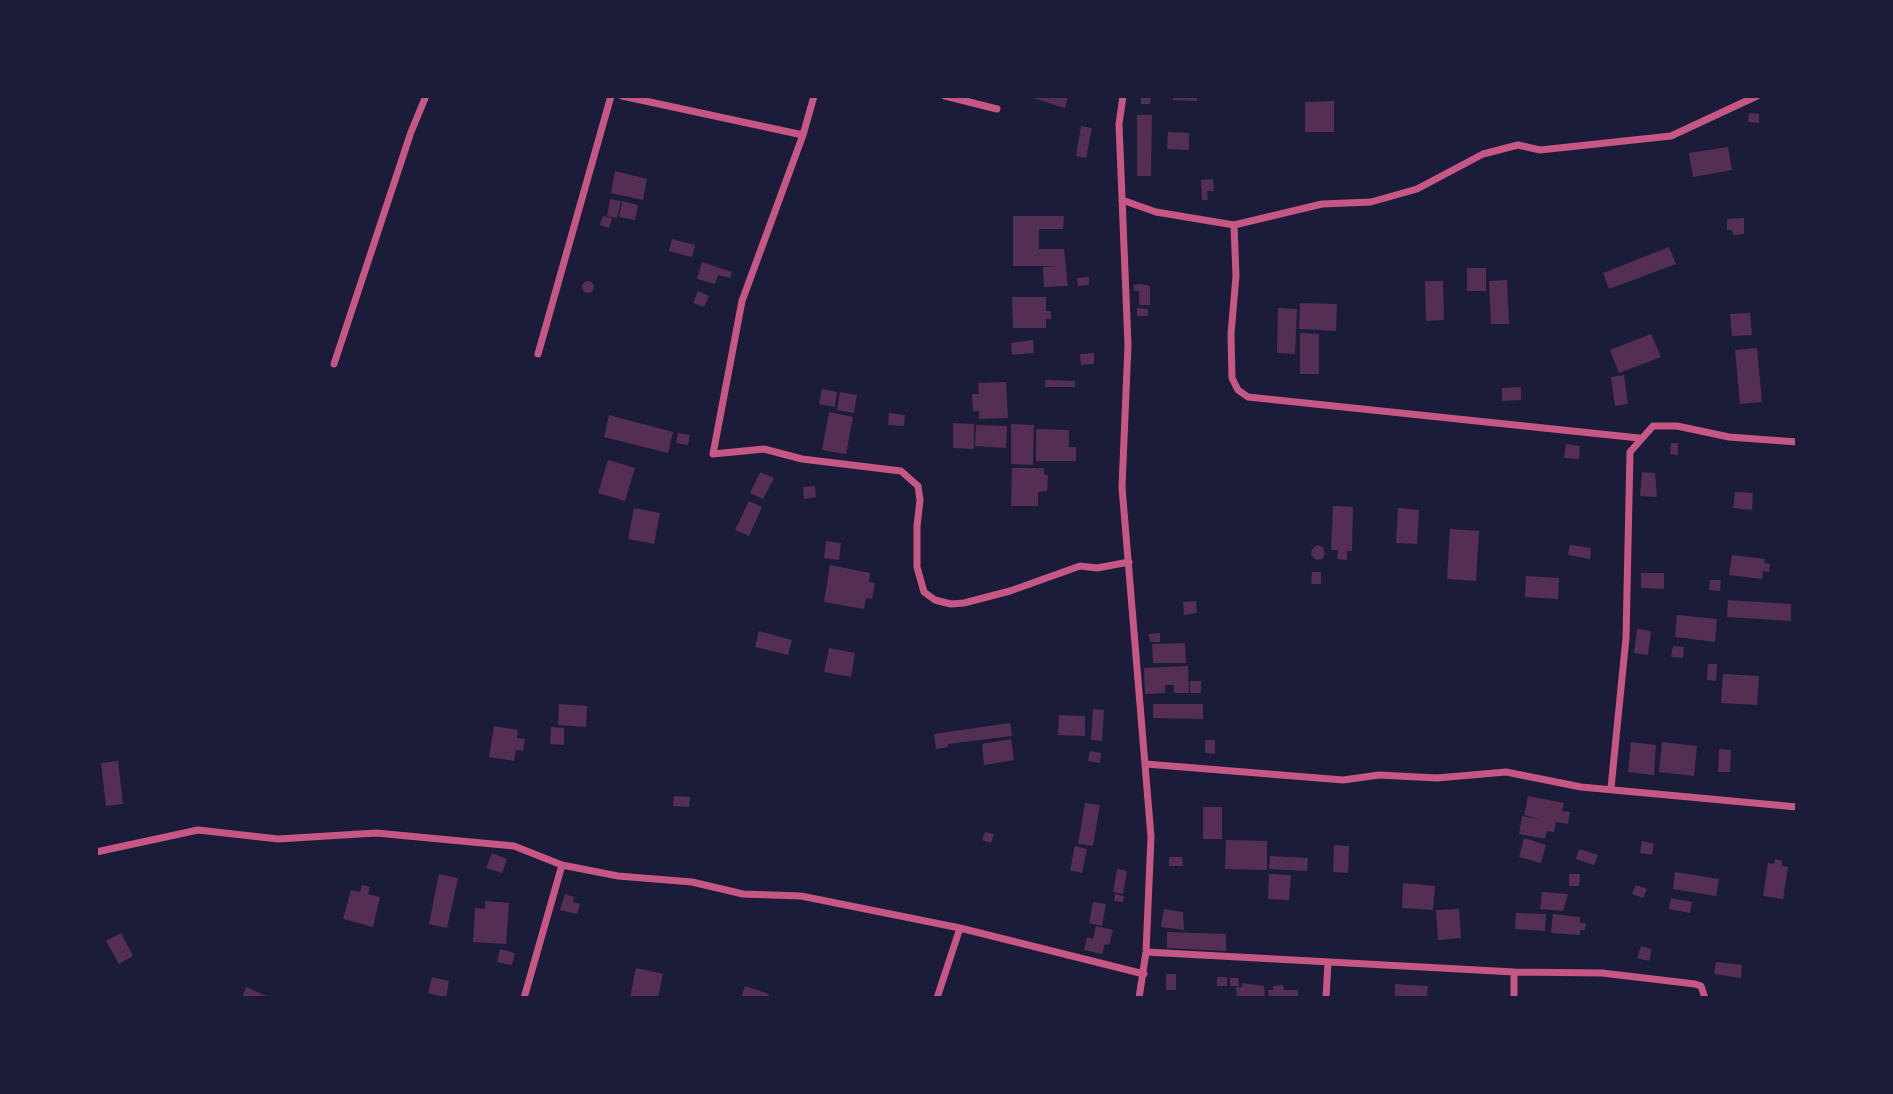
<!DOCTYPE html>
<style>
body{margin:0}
#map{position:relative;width:1893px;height:1094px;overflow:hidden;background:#1b1b3a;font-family:Signika,sans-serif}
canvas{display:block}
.frame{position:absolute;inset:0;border:98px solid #1b1b3a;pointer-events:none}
</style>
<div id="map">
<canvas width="1893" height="1094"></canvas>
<div class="frame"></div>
</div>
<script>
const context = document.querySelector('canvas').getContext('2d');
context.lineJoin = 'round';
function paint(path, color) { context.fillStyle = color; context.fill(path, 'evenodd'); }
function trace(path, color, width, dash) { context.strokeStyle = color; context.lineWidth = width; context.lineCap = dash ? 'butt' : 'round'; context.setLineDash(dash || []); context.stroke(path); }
const building = new Path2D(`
 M1026,96H1068L1065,108Z
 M1141,96H1151L1150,104H1141Z
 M1173,96H1197V101L1173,100Z
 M1334,101V132H1305V102Z
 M1749,113L1759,114V123L1748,122Z
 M1137,115H1152L1151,176H1137Z
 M1081,126L1092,128L1086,158L1076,156Z
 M1168,132L1189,133V150L1167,149Z
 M1728,147L1732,170L1693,177L1689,153Z
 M615,171L647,179L643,200L611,193Z
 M1213,179L1214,191H1207L1208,200H1202L1201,180Z
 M610,199L621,201L617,218L607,216Z
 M622,201L638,205L635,220L619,217Z
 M603,216L612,218L609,228L600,225Z
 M1013,216H1064L1063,229H1039V249H1064L1068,286L1044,287L1043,267L1058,266H1013Z
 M1744,218V234L1733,235L1732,230H1727V219Z
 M672,239L695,245L692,257L669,251Z
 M1669,247L1676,264L1609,289L1603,273Z
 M702,262L732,272L730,278L718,275L715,284L697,279Z
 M1467,268H1486V291H1467Z
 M1089,277V285L1078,286L1077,278Z
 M1507,280L1509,324H1491L1489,281Z
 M582 287a6 6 0 1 1 12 0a6 6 0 1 1-12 0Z
 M1425,281H1443L1444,320L1426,321Z
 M1141,284L1150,286V305H1139V291H1134V285Z
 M698,291L709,296L704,307L693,303Z
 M1012,297H1046V311H1051V319H1046V328H1013Z
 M1300,303L1337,304L1336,331L1299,329Z
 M1137,308L1148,309V316H1137Z
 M1278,308L1297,309L1295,354L1277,353Z
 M1750,313L1752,335L1732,336L1730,314Z
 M1300,333L1319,334V374H1300Z
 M1651,334L1661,357L1619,373L1610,350Z
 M1033,340L1034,353L1012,355L1011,343Z
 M1757,348L1762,402L1740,404L1735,350Z
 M1094,353V364L1081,365L1080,354Z
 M1624,375L1628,404L1615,406L1611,377Z
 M1045,380L1075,381V387H1045Z
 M1006,382L1008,418L979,419V411H973L972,394H979L978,383Z
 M1521,387V400L1502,401V388Z
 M822,389L837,392L835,407L819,404Z
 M840,392L857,395L854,413L837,410Z
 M829,412L853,417L846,454L822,450Z
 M889,413L905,415L904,426L888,425Z
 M609,415L673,432L668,453L604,437Z
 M953,423L974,424V449L953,448Z
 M1011,424L1034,425L1033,465L1011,464Z
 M976,425L1007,426L1006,448L975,446Z
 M1036,429L1069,430V447H1076V461H1036Z
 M678,433L690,435L688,445L676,443Z
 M1671,443H1678V455L1670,454Z
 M1566,444L1580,446L1579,459L1564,458Z
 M608,460L635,468L625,501L598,493Z
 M1012,468H1044V475H1048L1047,491L1038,492V506H1011Z
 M760,472L774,478L763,499L750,493Z
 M1642,472L1655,473L1657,497L1640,496Z
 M815,486L816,497L804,499L803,487Z
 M1735,492L1753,493L1752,510L1733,508Z
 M749,501L762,507L749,536L735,530Z
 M1333,506L1353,507L1352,551H1347V560L1337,559L1338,550H1331Z
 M634,508L660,513L654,544L628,539Z
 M1398,508L1419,510L1417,544L1396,543Z
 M1450,529L1479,531L1476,581L1447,579Z
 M826,541L841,543L839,560L824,558Z
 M1317,545L1323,547L1325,554L1322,559L1316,560L1311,555L1312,549Z
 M1570,545L1591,548L1590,559L1568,555Z
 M1732,555L1765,559L1764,563L1770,564L1769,572L1763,571L1762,579L1729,575Z
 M830,565L870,573L869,582L875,583L872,599L866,598L864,609L824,602Z
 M1312,572H1321V584H1311Z
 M1641,573H1664V589L1641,588Z
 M1526,576L1559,578L1558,599L1525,597Z
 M1710,580H1721L1720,591L1709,590Z
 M1728,600L1791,604V621L1727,617Z
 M1196,601L1197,613L1184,615L1183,602Z
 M1677,615L1717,619L1715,642L1675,637Z
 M1637,629L1651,631L1648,655L1634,653Z
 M759,631L792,640L788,655L755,647Z
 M1160,633V642H1150L1149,634Z
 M1185,643L1186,663H1153L1152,644Z
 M1673,646L1684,647L1683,658L1671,657Z
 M829,648L855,653L851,677L824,672Z
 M1708,664H1717L1716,681L1707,680Z
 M1188,666L1189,693H1174V685H1165V693L1145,694L1144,668Z
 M1723,674L1759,676L1757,705L1721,703Z
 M1190,681H1201V693H1190Z
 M559,704L587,706L586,727L558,725Z
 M1153,704H1203V719L1153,718Z
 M1093,709L1104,710L1102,741L1091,740Z
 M1059,715L1085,716V736L1058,735Z
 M1010,723L1012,736L948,744V747L936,749L934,734Z
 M494,726L518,730L517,738L525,739L523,751L516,750L514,761L489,757Z
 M551,727L564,728V745L550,744Z
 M1011,739L1014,760L984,765L982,744Z
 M1205,740H1215V754L1205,753Z
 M1631,742L1656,745L1654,775L1628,772Z
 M1662,742L1697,746L1694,776L1659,772Z
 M1719,749L1731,750L1730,772H1718Z
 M1090,751L1101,753L1100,763L1088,761Z
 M118,761L123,804L106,806L101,763Z
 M674,796L690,797L689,807L673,806Z
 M1528,796L1564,803L1562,811L1570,812L1568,824L1556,822L1554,832L1547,831L1545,839L1519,834L1522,816L1543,820L1524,815Z
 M1085,803L1100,805L1093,846L1078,844Z
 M1203,807H1222V839H1203Z
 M985,832L994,834L991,843L982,840Z
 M1524,838L1546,845L1541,863L1519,857Z
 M1226,840L1267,841V870L1225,869Z
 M1642,841L1654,844L1652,855L1640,853Z
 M1334,845L1349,846L1348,873L1333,872Z
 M1075,846L1087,849L1082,873L1070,870Z
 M1579,849L1598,855L1594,865L1576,859Z
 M492,853L507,859L502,873L486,868Z
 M1270,856L1308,858L1307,871L1269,869Z
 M1169,857H1182L1183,866H1169Z
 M1775,859L1782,861V866L1788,867L1783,899L1763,896L1768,863L1774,864Z
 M1117,869L1127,871L1123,894L1113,892Z
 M1675,872L1719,879L1716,896L1673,889Z
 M439,874L458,878L447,928L429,924Z
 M1269,874L1291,875L1289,900L1268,899Z
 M1569,874H1580L1579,886H1569Z
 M1403,883L1435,886L1433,910L1402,908Z
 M362,885L370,887L368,894L380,897L373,927L343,919L351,890L360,892Z
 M1636,885L1647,889L1643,898L1632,894Z
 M1542,892L1568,894L1563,911L1540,909Z
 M565,894L574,897L573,902L580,904L577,914L560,910Z
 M1115,894L1124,896L1123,902L1114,901Z
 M1671,898L1692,902L1690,913L1669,909Z
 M485,901L509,903L506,944L473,942L475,908L485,909Z
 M1093,902L1106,904L1102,926L1089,923Z
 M1164,909L1183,912L1184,930L1161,927Z
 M1459,909L1461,938L1438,940L1436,910Z
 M1516,913L1546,914L1545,931L1515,929Z
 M1553,914L1580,917V923H1586L1585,930H1580V935L1551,933Z
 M1096,926L1113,930L1109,945L1105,944L1102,954L1084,950L1087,937L1093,939Z
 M1167,932L1226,934V951L1167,948Z
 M121,933L133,956L119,964L106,941Z
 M1641,946L1652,949L1649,961L1637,958Z
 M500,949L515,953L512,965L497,962Z
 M1716,962L1742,965L1741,978L1714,974Z
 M636,968L663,974L658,998H630Z
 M1166,974H1176V990H1166Z
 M432,977L449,981L446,998L428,993Z
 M1217,977H1227V986H1217Z
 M1230,978H1238L1239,986H1230Z
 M1242,983L1264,986L1265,998H1237L1236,987H1242Z
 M1395,984L1428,986L1427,997L1395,998Z
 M1283,985L1284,990H1298V998H1269L1268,990H1273V986Z
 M745,986L769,994L768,998H741Z
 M246,987L271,998H242Z`);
const minor = new Path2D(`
 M622,96L803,135L814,96
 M945,96L997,109
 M1123,96L1119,124L1128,345L1122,487L1151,837L1146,952L1139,998
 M803,135L742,301L713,454L764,449L802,459L901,471L918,486L920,500L917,526V567L924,592L935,600L951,604L964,603L1010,591L1080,566L1097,568L1129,562
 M1122,200L1156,212L1234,225L1322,204L1371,202L1417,189L1483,154L1518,145L1540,150L1671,136L1757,96
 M1234,225L1236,276L1231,334L1232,378L1238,390L1248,397L1639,438
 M538,354L611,96
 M334,364L411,132L426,96
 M1146,764L1343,780L1379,775L1437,778L1506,772L1581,787L1797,807
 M1611,788L1626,638L1630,452L1653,426H1677L1729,437L1797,442
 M96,852L198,830L278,839L376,833L514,846L562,865L618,876L692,882L743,894L801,896L960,928L1144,974
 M1146,952L1514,972L1602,973L1695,984L1701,986L1705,998
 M1514,972V998
 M524,998L562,865
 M937,998L960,928
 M1326,998L1328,962`);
paint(building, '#542f53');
trace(minor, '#c65784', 7);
</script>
